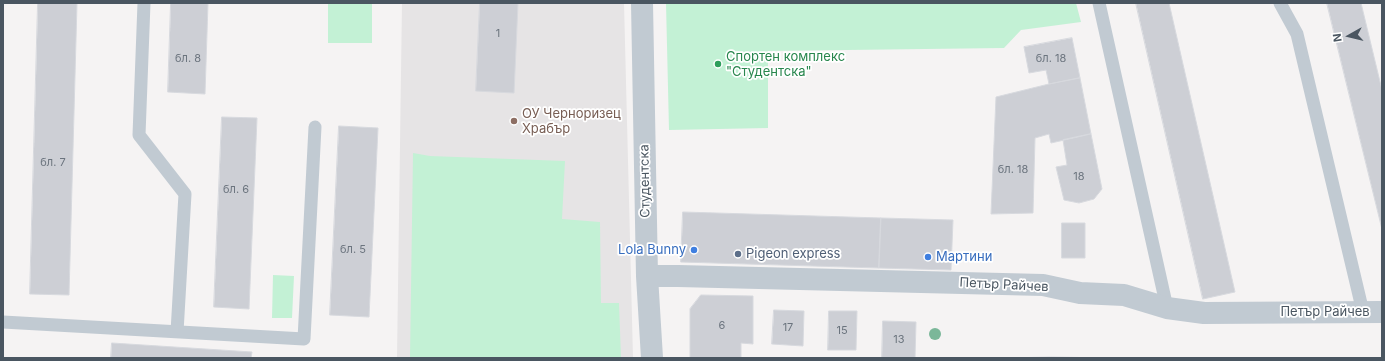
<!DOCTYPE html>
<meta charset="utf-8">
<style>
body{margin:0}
#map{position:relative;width:1385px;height:361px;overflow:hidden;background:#f5f3f3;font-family:Inter,sans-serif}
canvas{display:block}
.frame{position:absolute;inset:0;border:4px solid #4a5661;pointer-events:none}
.north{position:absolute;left:1329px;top:16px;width:40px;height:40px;-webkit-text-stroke:3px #fff;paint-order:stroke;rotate:262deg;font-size:11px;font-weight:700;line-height:16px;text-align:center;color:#4a5661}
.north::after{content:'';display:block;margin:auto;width:14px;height:18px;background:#4a5661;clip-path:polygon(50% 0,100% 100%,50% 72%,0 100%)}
</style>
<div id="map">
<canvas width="1385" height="361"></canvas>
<div class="frame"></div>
<div class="north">N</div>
</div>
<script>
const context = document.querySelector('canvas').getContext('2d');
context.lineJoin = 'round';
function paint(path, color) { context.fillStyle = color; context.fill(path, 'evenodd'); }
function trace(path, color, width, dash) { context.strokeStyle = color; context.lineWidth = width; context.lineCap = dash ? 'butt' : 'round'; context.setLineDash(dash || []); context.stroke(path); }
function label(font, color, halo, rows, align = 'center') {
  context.font = font + ' Inter,sans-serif'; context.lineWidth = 3.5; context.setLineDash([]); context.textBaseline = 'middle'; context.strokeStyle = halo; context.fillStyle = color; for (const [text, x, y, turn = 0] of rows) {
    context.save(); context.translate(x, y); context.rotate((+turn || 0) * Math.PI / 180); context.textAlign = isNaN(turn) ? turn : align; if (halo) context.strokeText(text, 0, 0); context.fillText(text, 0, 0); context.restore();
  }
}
const education = new Path2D(`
 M402,3H624L633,358H397Z`);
const green = new Path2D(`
 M328,3H372V43H328Z
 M666,3H1076L1081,22L1021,30L1004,48L768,51V128L669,130Z
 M413,153L430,156L565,161L562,219L600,222L601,303H619L621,358H410Z
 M273,275L294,276L292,318H272Z`);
const building = new Path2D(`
 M38,3H77L69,295L30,294Z
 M171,3H208L205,94L168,92Z
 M480,3H518L514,93L476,91Z
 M1136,3H1169L1235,292L1203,299Z
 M1327,3H1361L1382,90V229Z
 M1072,38L1080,78L1049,84L1046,70L1029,73L1024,47Z
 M1080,78L1091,134L1051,143L1049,134L1035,138L1033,213L991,214L996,97L1049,84Z
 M222,117L257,118L249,309L214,307Z
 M339,126L378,128L369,317L330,315Z
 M1091,134L1102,189L1094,199L1079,203L1064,200L1056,167L1067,165L1063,140Z
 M683,212L881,218L879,268L681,262Z
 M881,218L953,220L951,270L879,268Z
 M1062,223H1085V258H1062Z
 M701,295L753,296V344L741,343V358H690V309Z
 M774,310L804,311L803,346L772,344Z
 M829,311H857L856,350H828Z
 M883,321L916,322L915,358H882Z
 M112,343L252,352L251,358H111Z
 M1051,357L1110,358H1006Z`);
const lane = new Path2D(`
 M144,3L139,135L185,194L177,332
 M1099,3L1167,308
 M1280,3L1297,34L1363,312
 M3,322L304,339L315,127`);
const street = new Path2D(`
 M642,3L647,276L652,358
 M647,276H678L1043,285L1080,293L1124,295L1167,308L1204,313L1382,312`);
const trees = [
 [935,334]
];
const markers = [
 [718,64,4,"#2e9e5b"],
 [514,121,4,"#8d6e63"],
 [694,250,4,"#3f7fe0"],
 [738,254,4,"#5c6f8a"],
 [928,257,4,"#3f7fe0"]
];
const numberNames = [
 ["1",498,34],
 ["бл. 8",188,59],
 ["бл. 18",1051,59],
 ["бл. 7",53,163],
 ["бл. 18",1013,170],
 ["18",1079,177],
 ["бл. 6",236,190],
 ["бл. 5",353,250],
 ["6",722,326],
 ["17",788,328],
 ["15",842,331],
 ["13",899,340]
];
const leisureNames = [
 ["Спортен комплекс",726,57],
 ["\"Студентска\"",726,72]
];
const educationNames = [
 ["ОУ Черноризец",522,114],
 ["Храбър",522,129]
];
const streetNames = [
 ["Студентска",645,181,-91],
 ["Петър Райчев",1004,285,3],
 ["Петър Райчев",1325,312]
];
const shopNames = [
 ["Lola Bunny",686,250],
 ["Мартини",936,257,"left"]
];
const serviceNames = [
 ["Pigeon express",746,254]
];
paint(education, '#e6e4e5');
paint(green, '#c3f1d5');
paint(building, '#cdcfd5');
trace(building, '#d7d9de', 1);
trace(lane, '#c1cad2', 13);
trace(street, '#c1cad2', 22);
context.fillStyle = '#7bb799';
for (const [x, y] of trees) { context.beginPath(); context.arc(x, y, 6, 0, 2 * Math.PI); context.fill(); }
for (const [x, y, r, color] of markers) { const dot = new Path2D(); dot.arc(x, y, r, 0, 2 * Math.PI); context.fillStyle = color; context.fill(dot); trace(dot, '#fff', 1.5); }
label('11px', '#6b747e', null, numberNames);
label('13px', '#27864d', '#fff', leisureNames, 'left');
label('13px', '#785e54', '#fff', educationNames, 'left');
label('13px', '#4a5661', '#fff', streetNames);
label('13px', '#366cbe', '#fff', shopNames, 'right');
label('13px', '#4e5e75', '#fff', serviceNames, 'left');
</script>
